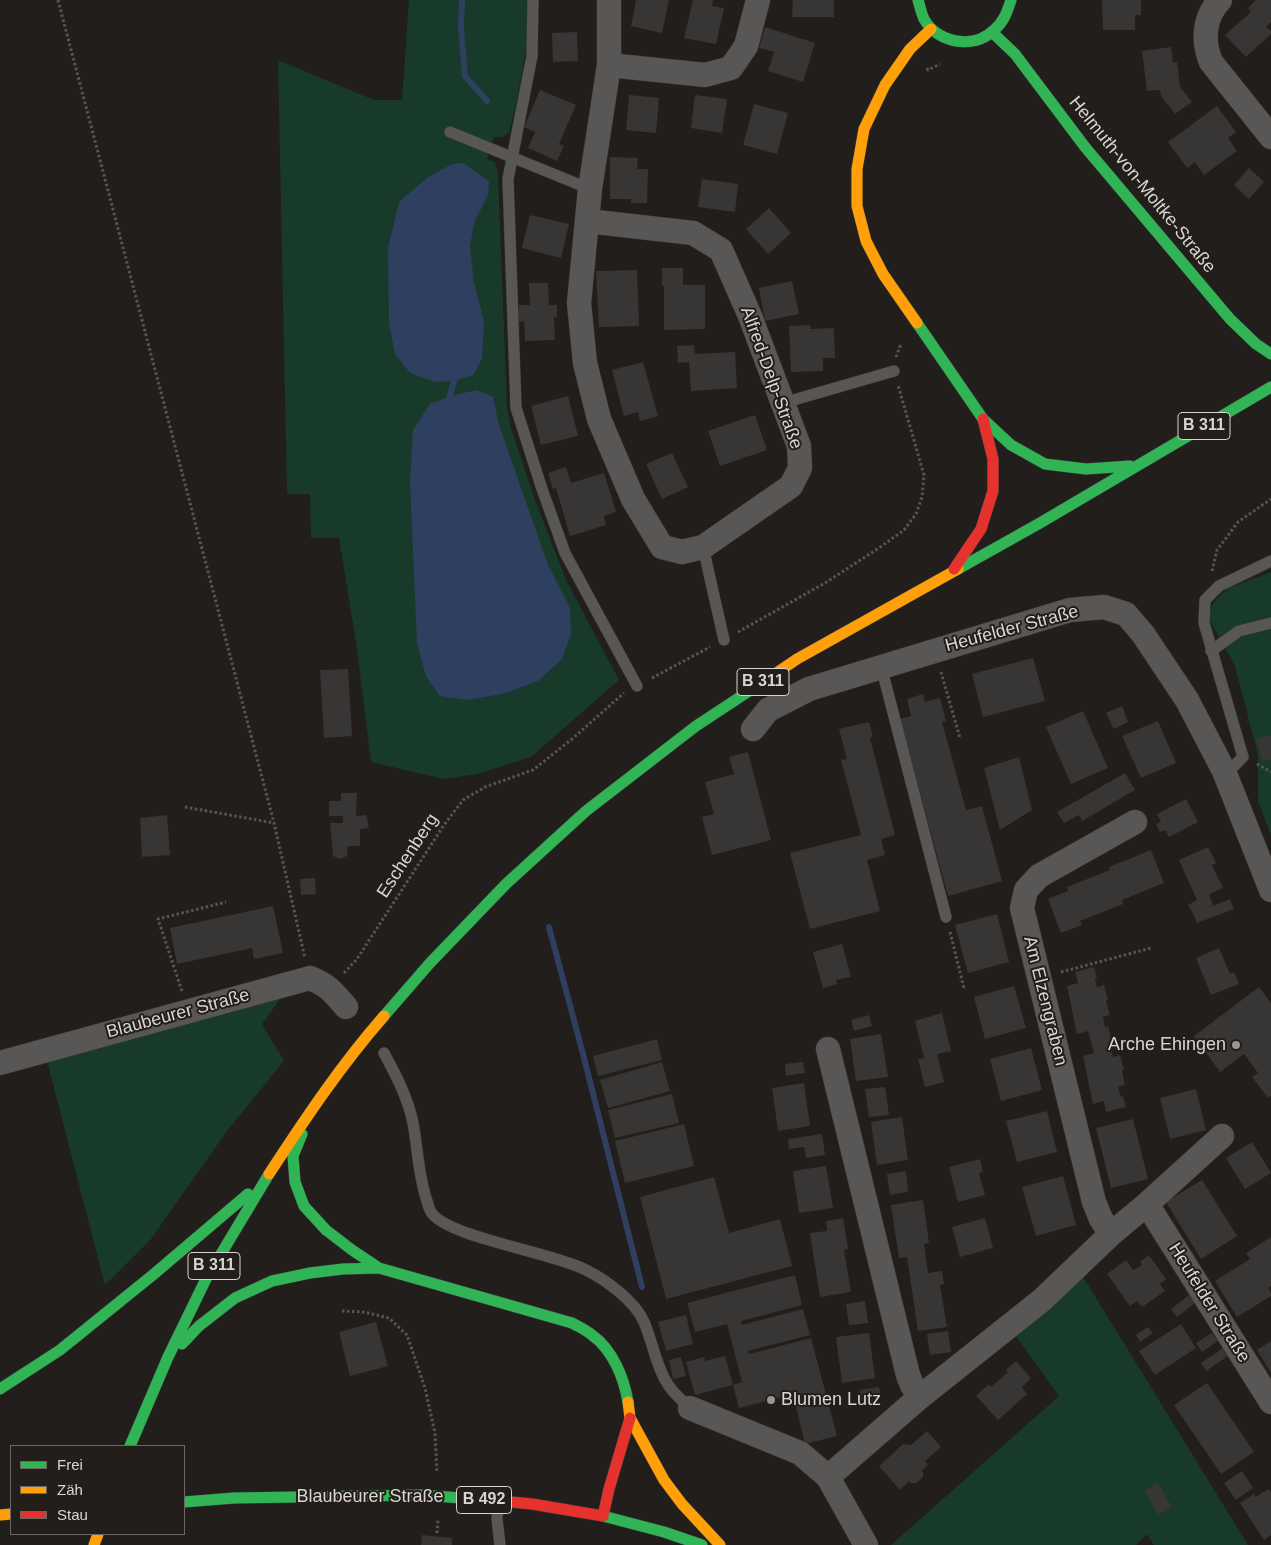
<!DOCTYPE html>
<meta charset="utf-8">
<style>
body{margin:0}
#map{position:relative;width:1271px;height:1545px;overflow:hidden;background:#211e1c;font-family:Arial,sans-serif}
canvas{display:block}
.legend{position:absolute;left:10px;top:1445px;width:175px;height:90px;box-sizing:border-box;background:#231e1a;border:1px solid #6b6764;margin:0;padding:6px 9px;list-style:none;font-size:15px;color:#d8d5d2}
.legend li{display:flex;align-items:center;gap:10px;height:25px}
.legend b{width:25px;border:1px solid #6b6764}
</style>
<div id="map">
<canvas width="1271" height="1545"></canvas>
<ul class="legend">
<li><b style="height:6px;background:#30b455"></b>Frei</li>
<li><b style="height:6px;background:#ff9f0a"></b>Zäh</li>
<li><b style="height:6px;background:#e5322d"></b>Stau</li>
</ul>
</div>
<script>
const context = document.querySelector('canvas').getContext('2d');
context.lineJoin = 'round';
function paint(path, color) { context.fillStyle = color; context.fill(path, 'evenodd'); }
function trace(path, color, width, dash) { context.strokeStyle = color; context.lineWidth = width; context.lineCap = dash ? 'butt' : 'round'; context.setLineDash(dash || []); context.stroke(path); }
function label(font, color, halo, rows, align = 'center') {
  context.font = font + ' Arial,sans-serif'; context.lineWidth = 4; context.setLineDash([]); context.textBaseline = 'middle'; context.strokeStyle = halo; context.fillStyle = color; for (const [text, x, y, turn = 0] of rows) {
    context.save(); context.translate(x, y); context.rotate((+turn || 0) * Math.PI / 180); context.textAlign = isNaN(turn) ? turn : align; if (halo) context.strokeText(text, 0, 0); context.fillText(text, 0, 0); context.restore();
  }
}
const green = new Path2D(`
 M409,0H527V44L516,105L509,133L503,137H494L487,159L495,162L498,174L507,405L511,428L534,497L566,580L619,680L531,757L477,774L444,779L371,762L356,642L339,538H311L310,494H287L278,60L374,100H402Z
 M1271,572V835L1258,801V755L1235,666L1209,619L1211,607L1218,597L1229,588Z
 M284,994L262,1024L284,1061L227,1131L151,1239L105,1285L47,1061Z
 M1082,1275L1248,1545H1154L1147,1534L1136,1545H891L1059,1396L1015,1335Z`);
const water = new Path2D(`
 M463,163L489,181L488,195L474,223L470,247L474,282L484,322L482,359L473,375L454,381L435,382L410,373L395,354L389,323L388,248L399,202L428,177L452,164Z
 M477,390L493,397L499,425L548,565L570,608L571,634L562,659L538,681L502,694L467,700L440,696L426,676L417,644L410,481L413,430L430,404L450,396Z`);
const stream = new Path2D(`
 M462,0L461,28L465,76L487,101
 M447,405L454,381L453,373
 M549,927L583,1054L642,1287`);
const building = new Path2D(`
 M636,0H669L662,33L631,26Z
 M693,0H713L712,6L724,8L716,44L684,38Z
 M793,0H834V17H792Z
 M1102,0H1141V15H1135V30H1103Z
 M1256,0H1271V22L1266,27L1271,31V34L1246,57L1225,35L1251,12L1248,8Z
 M765,27L815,43L803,82L768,71L774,52L759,48Z
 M577,32L578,61L553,62L552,33Z
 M1171,47L1173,63L1177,62L1180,87L1192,102L1175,114L1161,96L1160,90L1147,91L1142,51Z
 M540,90L576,105L559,144L564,146L557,161L528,148L535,132L524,127Z
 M629,95L659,98L656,133L626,130Z
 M695,95L727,99L722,133L691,128Z
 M754,104L788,113L777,154L743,145Z
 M1217,106L1236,132L1228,138L1237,151L1204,175L1195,162L1187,168L1168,142Z
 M610,157L638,158L637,169H648L647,203H631V199H610Z
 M1249,168L1264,182L1249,199L1234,185Z
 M702,179L738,184L735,212L698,207Z
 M769,208L791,233L768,254L746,229Z
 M530,215L569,224L561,258L522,248Z
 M662,268H683V285H705V329L664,330V286H662Z
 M637,270L639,326L599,327L596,271Z
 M792,281L799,314L765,321L759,288Z
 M529,283H548L549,305H557V317H554L555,340L525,341L524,321L519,322V305H530Z
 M810,325V329L834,328L835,358H823V371L791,372L789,326Z
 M694,345L695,354L735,352L737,388L691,391L689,362L678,363L677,346Z
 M643,362L658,416L640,421L638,412L624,416L612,370Z
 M568,396L578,436L541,445L531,406Z
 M755,415L767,450L720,466L708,431Z
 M672,453L688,487L662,499L646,464Z
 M566,467L571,483L604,473L616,512L604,516L606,525L570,536L556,488L553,489L548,473Z
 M1033,658L1045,701L983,717L972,674Z
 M348,669L352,736L324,738L320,670Z
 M923,694L925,702L940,698L946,721L942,722L966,810L982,806L1002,881L948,896L900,719L911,716L907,699Z
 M1122,706L1128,722L1114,729L1106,713Z
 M1083,711L1108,768L1071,784L1046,727Z
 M1158,721L1176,763L1141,778L1122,736Z
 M869,722L873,737L870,738L895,835L881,839L885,855L867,860L880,911L810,929L790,853L861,835L841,760L847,759L839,729Z
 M1271,735V760L1262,762L1256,739Z
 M748,752L771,840L712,855L702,817L714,814L705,782L734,774L729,757Z
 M1019,757L1032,810L1000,830L984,768Z
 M1125,773L1135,790L1082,821L1079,815L1064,823L1057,812Z
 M341,793H357L356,816L366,815L369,828L360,829V846H348L347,856L340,859L333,856L330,823H343V816H329V801H341Z
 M1186,799L1198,822L1169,837L1165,830L1160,832L1156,824L1161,822L1157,814Z
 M167,815L170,855L142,857L140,818Z
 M1208,847L1216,863L1212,865L1223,888L1209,894L1213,905L1205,909L1230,899L1234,909L1197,923L1193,913L1188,905L1197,900L1179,860Z
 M1151,850L1164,883L1122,900L1123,904L1080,921L1082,925L1061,933L1048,899L1068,891L1067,887L1110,870L1109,867Z
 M315,878L316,894L301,895L300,879Z
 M273,906L283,953L254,959L252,948L177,964L170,928Z
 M997,914L1009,962L968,973L955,925Z
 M842,944L851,977L836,980L837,984L823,988L813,952Z
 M1219,948L1230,974L1234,972L1239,984L1211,995L1196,958Z
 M1094,967L1097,978L1095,979L1097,987L1104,985L1108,1000L1106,1001L1110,1015L1103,1017L1105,1027L1108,1026L1113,1048L1111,1049L1113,1057L1120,1055L1124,1070L1122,1071L1125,1085L1118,1087L1121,1097L1123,1096L1126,1107L1106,1112L1104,1101L1093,1104L1083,1056L1094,1053L1088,1031L1077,1034L1067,986L1078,983L1075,972Z
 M1014,986L1026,1028L985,1039L974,997Z
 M1259,987L1271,1003V1096L1268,1098L1252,1077L1258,1073L1244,1054L1220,1072L1194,1036Z
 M942,1013L951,1051L937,1054L944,1082L925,1087L918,1059L924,1058L915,1021Z
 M869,1015L872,1026L854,1031L851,1020Z
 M881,1034L888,1077L856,1081L850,1039Z
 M657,1039L662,1060L598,1076L593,1056Z
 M1031,1048L1042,1090L1001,1101L990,1059Z
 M662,1062L670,1091L608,1108L600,1080Z
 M803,1062L805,1073L786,1076L785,1064Z
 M804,1083L810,1126L778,1131L772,1088Z
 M885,1087L889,1115L869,1117L865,1089Z
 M1196,1089L1206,1130L1170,1139L1160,1098Z
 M672,1094L679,1123L615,1138L608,1110Z
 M1047,1111L1057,1152L1017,1162L1006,1121Z
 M902,1117L908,1160L877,1165L871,1122Z
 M1133,1119L1148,1179L1111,1188L1096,1128Z
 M684,1124L694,1166L625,1183L615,1141Z
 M822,1134L825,1155L806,1158L804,1147L789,1149L788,1139Z
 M1252,1142L1271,1173L1245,1189L1226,1158Z
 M980,1159L983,1172L979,1173L985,1195L958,1202L949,1167Z
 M826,1166L833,1208L799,1213L793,1171Z
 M906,1171L908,1192L890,1195L887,1174Z
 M1063,1176L1076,1225L1036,1236L1022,1187Z
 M714,1177L729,1233L780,1219L792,1266L666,1299L640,1197Z
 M1202,1180L1237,1236L1201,1259L1166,1202Z
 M923,1200L929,1243L924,1244L928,1273L942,1271L944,1284L940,1285L947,1327L918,1331L907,1257L899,1258L891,1205Z
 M843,1218L848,1249L844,1250L851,1292L820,1297L810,1233L827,1231L826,1221Z
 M985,1218L993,1248L960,1257L952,1227Z
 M1271,1237V1286L1268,1288L1271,1293V1296L1237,1317L1215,1281L1250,1259L1246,1253Z
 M1149,1255L1166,1279L1160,1284L1165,1291L1142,1307L1137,1301L1130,1306L1107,1274L1126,1260L1133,1270L1142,1265L1140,1262Z
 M795,1275L802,1305L741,1321L742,1325L803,1309L810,1335L748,1351L749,1354L811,1338L837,1436L805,1444L793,1394L739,1408L733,1385L742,1382L727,1324L695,1332L687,1303Z
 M1189,1295L1195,1303L1177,1317L1171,1309Z
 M865,1301L868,1323L849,1325L846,1304Z
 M686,1315L693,1344L666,1351L658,1322Z
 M376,1322L388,1366L350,1376L339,1332Z
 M1181,1324L1196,1348L1155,1375L1139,1351Z
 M1148,1327L1153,1333L1140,1342L1136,1335Z
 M948,1331L951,1352L930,1355L927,1334Z
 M869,1333L875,1378L842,1383L836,1337Z
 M1212,1333L1218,1341L1202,1352L1196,1343Z
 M1271,1341V1373L1257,1350Z
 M1223,1348L1228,1356L1206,1371L1201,1363Z
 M725,1356L733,1385L695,1395L686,1362L704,1357L705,1361Z
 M681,1357L686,1376L673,1379L669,1360Z
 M1016,1361L1031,1378L1022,1387L1027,1394L998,1420L976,1396L989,1384L991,1387L1008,1372L1006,1370Z
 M1207,1383L1254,1452L1221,1474L1174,1405Z
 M879,1387L881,1397L861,1400L860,1390Z
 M927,1431L941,1447L925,1461L928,1465L921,1471L923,1472V1477L916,1483H911L909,1481L900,1490L879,1466L903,1444L911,1445Z
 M1242,1471L1253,1488L1236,1500L1224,1483Z
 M1158,1483L1172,1507L1158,1515L1145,1491Z
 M1268,1489L1271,1492V1535L1264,1540L1240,1503L1254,1494L1256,1497Z
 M422,1535L452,1538V1545H421Z`);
const path = new Path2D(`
 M58,0L274,823L305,958
 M927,68L928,70L940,64
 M896,357L901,344
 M1212,571L1217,550L1238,522L1271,499
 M738,632L825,583L879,548L904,530L916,514L922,497L924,475L898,385
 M941,672L960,738
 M652,678L710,647
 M1257,764L1271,772
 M185,807L274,823
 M950,932L964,988
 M1061,972L1151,948
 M344,973L357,959L444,825L463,800L485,787L533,770L572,739L624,693
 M182,991L158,919L226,902
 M342,1311L364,1312L389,1318L407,1335L425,1388L435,1433L437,1473
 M437,1533L438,1520`);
const lane = new Path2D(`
 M533,0L532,56L508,179L516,408L542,489L565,553L637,686
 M450,132L590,189
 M783,403L894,371
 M703,547L724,640
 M1211,651L1239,631L1271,623
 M881,666L946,917
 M1224,771L1234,766L1243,757L1204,623L1205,600L1219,586L1271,561
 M384,1053C396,1075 408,1098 413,1123C418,1149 418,1175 427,1201C428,1204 429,1209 431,1212C446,1237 555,1253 586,1270C606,1280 635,1301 644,1322C653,1343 656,1367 669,1386C674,1394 683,1401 690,1408
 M498,1501L497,1519L500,1545`);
const street = new Path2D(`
 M1220,0C1204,17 1202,40 1211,62L1271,137
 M609,65L705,75L731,68L746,46L758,0
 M587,221L693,233L721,250L750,316L799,446L800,468L791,486L703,547L682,552L662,547L633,499L599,419L585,363L579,303L590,189L609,65V0
 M753,729L768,710L809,689L1070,610L1104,607L1126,614L1143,634L1187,700L1224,771L1271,890
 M828,1049L908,1375L912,1385L920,1397
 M0,1063L310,978C328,985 333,992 346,1007
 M1147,1204L1271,1402
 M1111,1234L1147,1204L1222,1136
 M690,1408L800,1453L828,1477L866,1545
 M828,1477L920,1397L1042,1300L1111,1234L1101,1219L1094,1202L1022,908L1026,890L1039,876L1135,822`);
const fast = new Path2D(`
 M918,0C920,6 921,13 924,19C937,43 974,50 994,30C1004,22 1007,12 1011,0
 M993,33L1015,54L1085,147L1230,319L1256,344L1271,354
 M917,323L983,419L1011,445L1045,464L1086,469L1130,466
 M958,569L1040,523L1271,387
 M384,1016L430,963L506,884L586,811L696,726L772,676
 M302,1134L293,1156L295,1182L304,1206L326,1230L352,1250L379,1268
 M182,1344L199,1326L235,1298L272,1281L310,1273L343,1269L379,1268L572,1323C579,1327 586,1330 592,1335C613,1350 624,1378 628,1402
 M0,1389L60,1350L154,1274L248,1194
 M130,1446L168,1357L206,1279L269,1174
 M184,1502L234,1498L422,1495L500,1501
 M603,1516L664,1532L702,1545`);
const slow = new Path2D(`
 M917,323L883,274L866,241L857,206V169L864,129L885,85L910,49L931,29
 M772,676L797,659L958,569
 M269,1174C305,1119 341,1065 384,1016
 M628,1402L630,1418L664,1480L682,1504L720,1545
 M0,1515L11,1514
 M94,1545L98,1534`);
const jam = new Path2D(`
 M954,569L981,529L993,491V459L983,419
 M500,1501L532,1504L603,1516L609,1489L630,1418`);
const markers = [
 [1236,1045,5,"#989592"],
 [771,1400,5,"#989592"]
];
const shields = [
 [1204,426,52],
 [763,682,52],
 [214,1266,52],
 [484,1500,55]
];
const shieldNames = [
 ["B 311",1204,426],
 ["B 311",763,682],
 ["B 311",214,1266],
 ["B 492",484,1500]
];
const streetNames = [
 ["Helmuth-von-Moltke-Straße",1142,185,51],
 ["Alfred-Delp-Straße",771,378,70],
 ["Heufelder Straße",1012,629,-15],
 ["Eschenberg",408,856,-57],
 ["Am Elzengraben",1045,1001,76],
 ["Blaubeurer Straße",178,1014,-15],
 ["Heufelder Straße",1209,1303,58],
 ["Blaubeurer Straße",370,1497]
];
const poiNames = [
 ["Arche Ehingen",1226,1045],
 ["Blumen Lutz",781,1400,"left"]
];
paint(green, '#183a2a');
paint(water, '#2e3f5f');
trace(stream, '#2e3f5f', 6);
paint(building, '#383535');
trace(lane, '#3b3937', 12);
trace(street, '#3b3937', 25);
trace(fast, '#3b3937', 12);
trace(slow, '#3b3937', 12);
trace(jam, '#3b3937', 12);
trace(path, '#585655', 3, [2.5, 2.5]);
trace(lane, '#595756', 11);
trace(street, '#595756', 24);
trace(fast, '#30b455', 11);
trace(slow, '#ff9f0a', 11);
trace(jam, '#e5322d', 11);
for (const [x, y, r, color] of markers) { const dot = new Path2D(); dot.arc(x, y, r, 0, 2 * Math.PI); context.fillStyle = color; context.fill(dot); trace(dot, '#231e1a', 2); }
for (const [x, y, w] of shields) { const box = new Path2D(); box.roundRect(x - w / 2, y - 13.5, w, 27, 4); context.fillStyle = '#231e1a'; context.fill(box); trace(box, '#d8d5d2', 1); }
label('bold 16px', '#d8d5d2', null, shieldNames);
label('18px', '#d8d5d2', '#231e1a', streetNames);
label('18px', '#d8d5d2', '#231e1a', poiNames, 'right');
</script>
